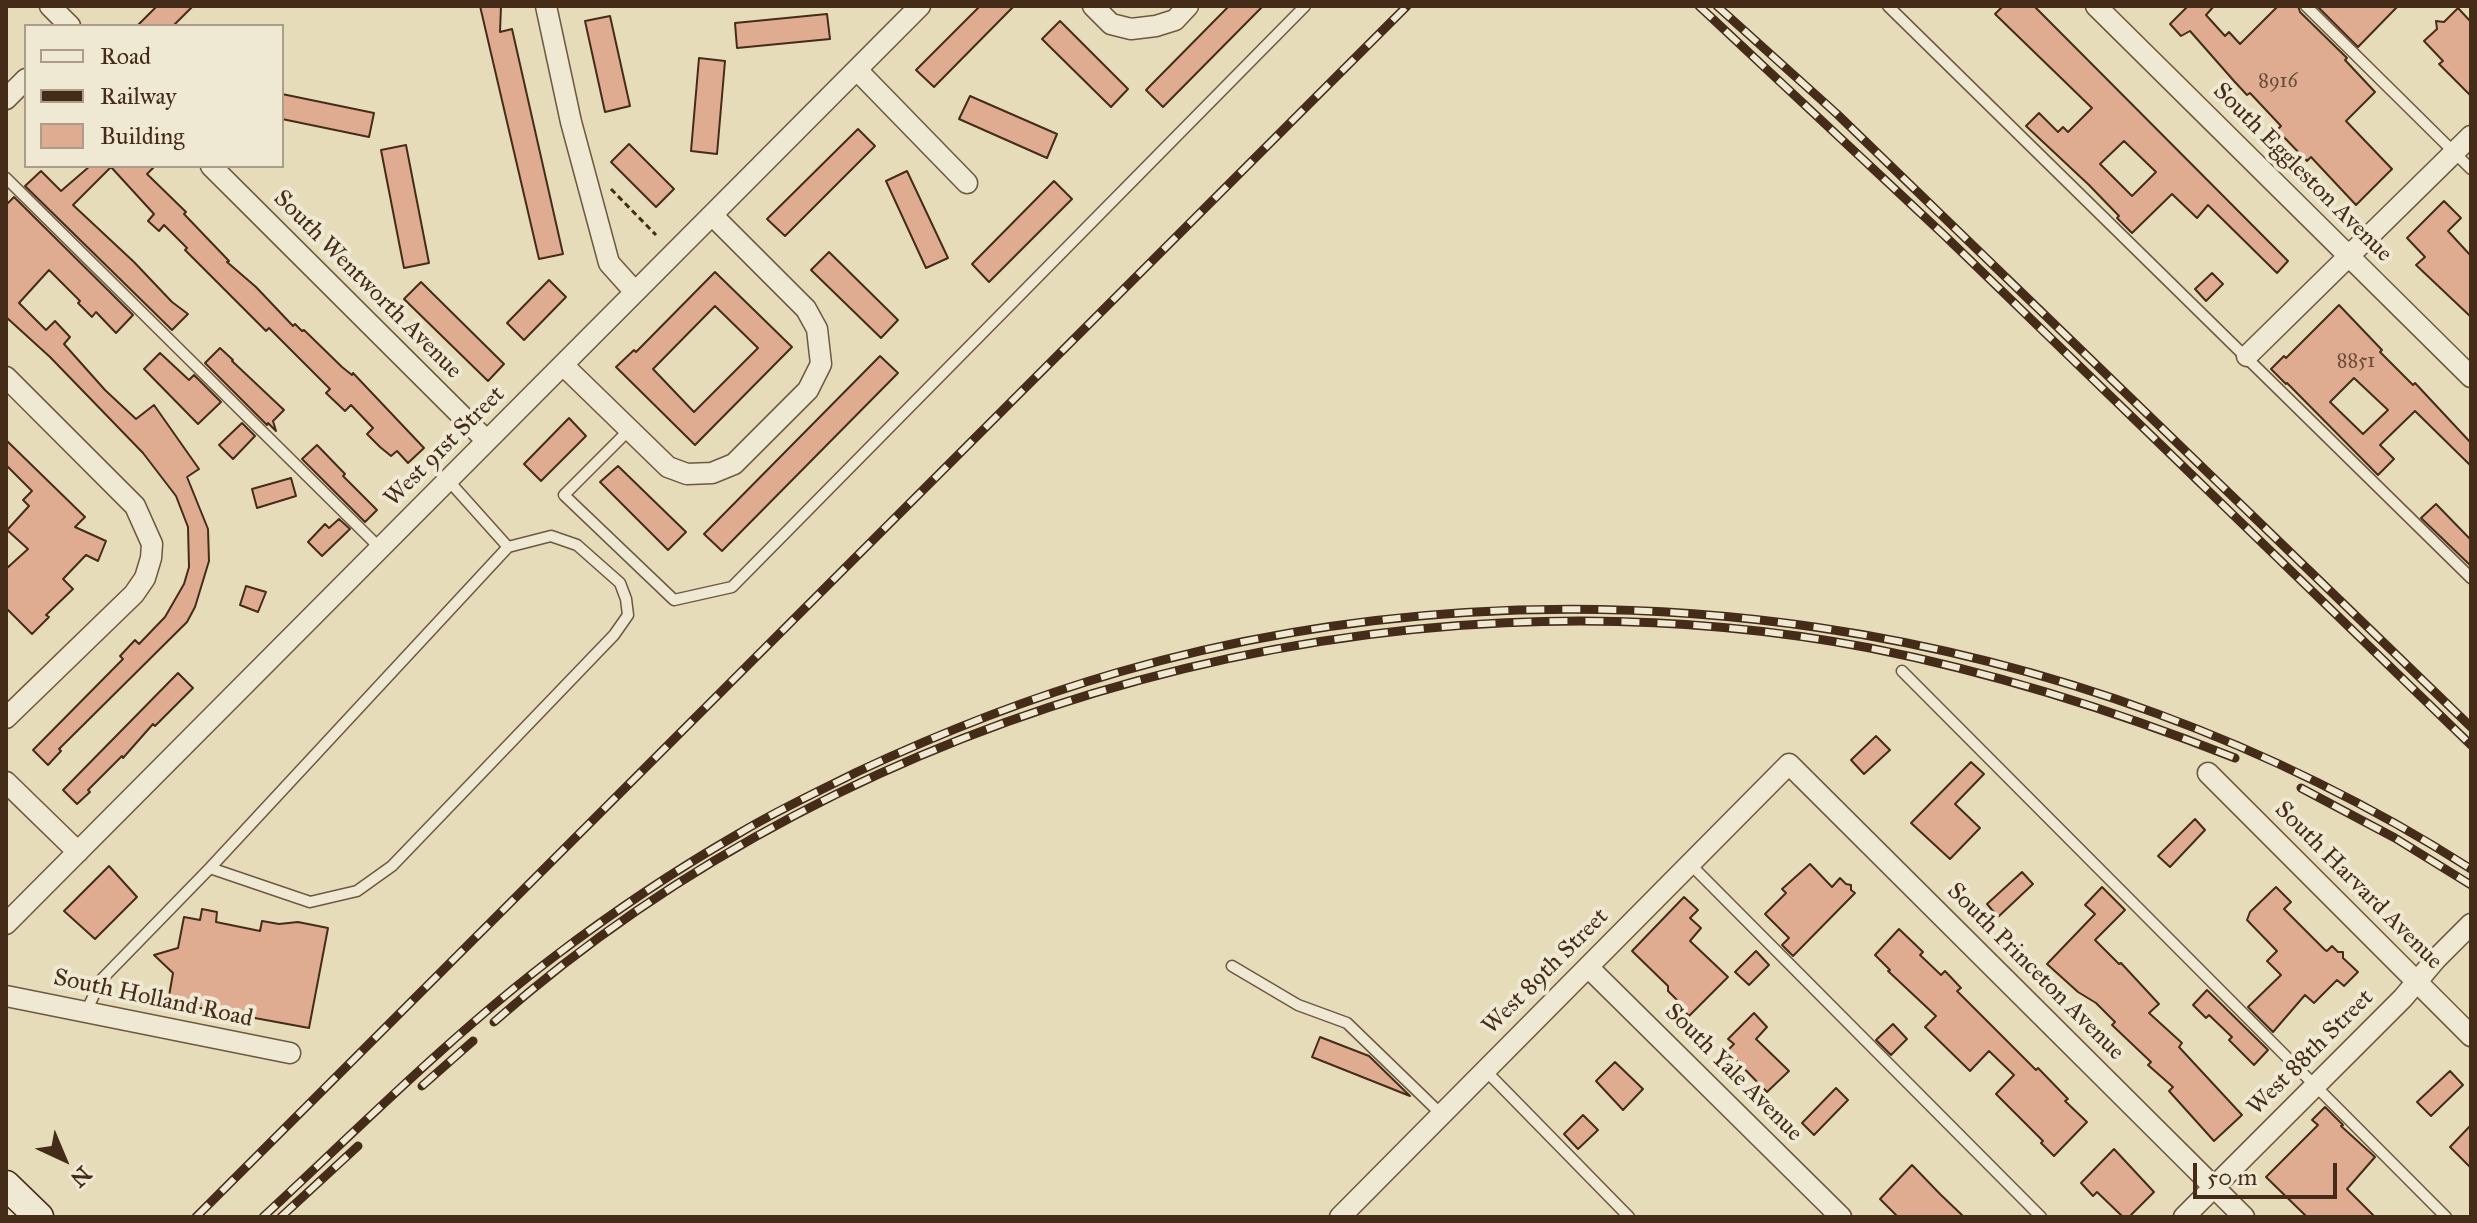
<!DOCTYPE html>
<style>
body{margin:0}
#map{position:relative;width:2477px;height:1223px;overflow:hidden;background:#e6dcba;font-family:"IM FELL Great Primer",serif}
canvas{display:block}
.frame{position:absolute;inset:0;border:8px solid #452c18;pointer-events:none}
.legend{position:absolute;left:24px;top:24px;width:260px;height:144px;box-sizing:border-box;background:#efe8d2;border:2px solid #ab9d88;margin:0;padding:10px 14px;list-style:none;font-size:24px;color:#452c18}
.legend li{display:flex;align-items:center;gap:16px;height:40px}
.legend b{width:40px;border:2px solid #ab9d88}
.north{position:absolute;left:24px;top:1119px;width:80px;height:80px;-webkit-text-stroke:6px #efe8d2;paint-order:stroke;rotate:136deg;font-size:22px;font-weight:700;line-height:32px;text-align:center;color:#452c18}
.north::after{content:'';display:block;margin:auto;width:28px;height:36px;background:#452c18;clip-path:polygon(50% 0,100% 100%,50% 72%,0 100%)}
.scale{position:absolute;left:2193px;top:1163px;width:144px;height:36px;box-sizing:border-box;border:4px solid #452c18;border-top:0;padding-left:10px;font-size:24px;line-height:28px;white-space:nowrap;color:#452c18;-webkit-text-stroke:6px #efe8d2;paint-order:stroke}
</style>
<div id="map">
<canvas width="2477" height="1223"></canvas>
<div class="frame"></div>
<ul class="legend">
<li><b style="height:10px;background:#efe8d2"></b>Road</li>
<li><b style="height:10px;background:#452c18"></b>Railway</li>
<li><b style="height:22px;background:#dfac91"></b>Building</li>
</ul>
<div class="north">N</div>
<div class="scale">50 m</div>
</div>
<script>
const context = document.querySelector('canvas').getContext('2d');
context.lineJoin = 'round';
function paint(path, color) { context.fillStyle = color; context.fill(path, 'evenodd'); }
function trace(path, color, width, dash) { context.strokeStyle = color; context.lineWidth = width; context.lineCap = dash ? 'butt' : 'round'; context.setLineDash(dash || []); context.stroke(path); }
function label(font, color, halo, rows, align = 'center') {
  context.font = font + ' "IM FELL Great Primer",serif'; context.lineWidth = 8; context.setLineDash([]); context.textBaseline = 'middle'; context.strokeStyle = halo; context.fillStyle = color; for (const [text, x, y, turn = 0] of rows) {
    context.save(); context.translate(x, y); context.rotate((+turn || 0) * Math.PI / 180); context.textAlign = isNaN(turn) ? turn : align; if (halo) context.strokeText(text, 0, 0); context.fillText(text, 0, 0); context.restore();
  }
}
const building = new Path2D(`
 M157,6H193L173,26H137Z
 M480,6H501L500,32L512,29L563,254L539,259Z
 M980,6H1014L934,87L916,70Z
 M1229,6H1263L1163,107L1146,90Z
 M2003,6H2034L2288,261L2277,273L2208,205L2197,218L2172,194L2132,233L2117,218L2119,216L2089,185L2026,126L2039,113L2058,132L2063,127L2068,132L2092,108L1995,14ZM2124,141L2156,172L2132,196L2100,164Z
 M2188,6H2214L2206,15L2225,36L2229,32L2240,44L2278,6H2298L2300,12L2347,58L2345,60L2375,92L2346,121L2392,169L2356,205L2311,157L2307,161L2277,130L2281,126L2250,93L2247,95L2234,81L2190,31L2181,36L2170,24Z
 M2317,6H2398L2358,47Z
 M2458,8L2471,22V96L2439,64L2443,61L2424,41L2437,29L2436,21L2444,22Z
 M827,14L830,39L737,48L735,23Z
 M610,16L630,106L605,112L585,21Z
 M1060,21L1128,89L1111,107L1042,39Z
 M699,58L725,61L717,154L691,151Z
 M282,94L374,113L369,137L282,119Z
 M970,96L1057,134L1047,158L959,119Z
 M858,129L875,146L785,236L767,219Z
 M629,144L674,189L656,207L611,162Z
 M406,145L429,263L404,268L381,150Z
 M90,166H155L147,174L186,212L184,214L229,261L227,262L256,287L293,326L295,324L302,331L304,330L342,367L352,375L353,373L424,448L408,463L397,451L391,456L380,447L367,434L373,428L351,405L345,411L326,393L330,389L269,328L266,331L185,250L187,248L164,225L159,231L148,221L154,214L111,167L73,205L134,262L172,302L188,314L172,330L25,186L41,171L61,191Z
 M907,171L948,258L926,268L886,181Z
 M1054,181L1072,199L989,282L972,264Z
 M14,197L133,315L116,333L96,312L92,317L78,303L80,301L49,270L19,303L46,330L55,321L70,337L64,344L105,390L136,419L154,405L199,469L187,477L208,529L209,561L195,607L187,622L59,749L61,751L48,765L33,750L123,659L120,656L135,640L139,644L165,617L184,584L189,567L188,527L176,496L143,453L50,357L6,317V205Z
 M2444,201L2461,218L2448,231L2471,256V317L2416,265L2425,257L2407,238Z
 M829,252L898,320L881,338L811,270Z
 M715,272L792,347L695,445L616,367L634,350L636,352ZM715,306L758,348L694,412L653,369Z
 M2212,273L2223,284L2206,301L2195,289Z
 M549,280L566,297L524,340L507,323Z
 M421,282L504,364L488,381L404,299Z
 M2339,305L2382,350L2380,352L2413,385L2415,383L2471,443V466L2415,411L2380,445L2394,459L2378,475L2287,383L2286,384L2271,369L2284,356L2286,358ZM2354,378L2388,410L2363,434L2330,402Z
 M220,348L233,360L232,361L284,410L273,421L276,431L268,423L267,425L205,363Z
 M160,353L189,380L194,375L221,402L198,424L144,369Z
 M880,356L898,373L722,551L704,534Z
 M569,418L586,436L541,481L524,464Z
 M242,423L255,436L233,459L219,445Z
 M6,440L85,517L75,527L106,541L98,561L86,555L63,579L73,589L46,615L49,617L32,634L6,608V569L28,549L7,530L29,506L23,500L32,491L6,465Z
 M317,445L345,474L343,476L377,510L365,522L302,459Z
 M618,466L686,532L668,550L600,482Z
 M291,478L296,496L257,508L252,489Z
 M2436,504L2471,540V566L2421,518Z
 M339,519L350,529L322,556L308,542L325,524L329,528Z
 M246,586L266,592L258,612L240,605Z
 M178,673L193,688L155,726L153,724L123,758L122,756L88,790L90,792L77,804L63,790Z
 M1876,736L1890,750L1864,774L1851,760Z
 M1971,762L1984,774L1955,804L1980,828L1950,859L1911,823Z
 M2195,819L2205,830L2170,867L2158,856Z
 M1810,864L1832,887L1840,878L1846,884L1851,885V890L1855,893L1793,956L1782,945L1789,938L1765,914L1786,893L1782,889Z
 M109,866L137,897L95,939L64,911Z
 M2022,872L2033,884L1998,917L1987,904Z
 M2102,887L2125,910L2095,940L2119,964L2121,963L2159,1004L2149,1013L2182,1043L2179,1047L2242,1115L2214,1141L2169,1091L2173,1087L2148,1065L2151,1062L2112,1025L2115,1022L2096,1003L2078,992L2047,964L2095,914L2085,905Z
 M2276,887L2291,902L2284,909L2325,950L2327,951L2332,946L2338,952H2343V958L2358,972L2344,986L2337,980L2314,1003L2305,995L2273,1032L2248,1007L2281,975L2267,961L2277,951L2247,920L2250,912Z
 M1684,897L1698,910L1690,918L1701,928L1690,941L1728,977L1689,1016L1676,1003L1678,1001L1668,991V986L1632,951Z
 M202,909L217,912L216,922L260,931L262,921L279,924L298,922L328,928L309,1028L168,1002L173,973L154,955L178,948L184,917L200,920Z
 M1899,929L1923,952L1920,955L1941,975L1945,971L1961,988L1957,991L2036,1070L2038,1068L2068,1099L2065,1101L2087,1122L2054,1156L2041,1143L2043,1141L1996,1094L2014,1075L1989,1051L1970,1071L1925,1027L1936,1016L1888,971L1890,970L1875,955Z
 M1756,951L1769,965L1749,985L1735,972Z
 M2207,990L2268,1050L2254,1065L2229,1040L2232,1037L2209,1015L2206,1018L2193,1005Z
 M1754,1013L1767,1027L1756,1039L1789,1071L1767,1092L1727,1051L1734,1044L1728,1039Z
 M1893,1024L1907,1039L1891,1055L1876,1040Z
 M1320,1037L1369,1056L1410,1096L1312,1057Z
 M1615,1062L1643,1089L1623,1110L1596,1081Z
 M2450,1071L2463,1085L2431,1116L2417,1102Z
 M1836,1088L1848,1100L1814,1135L1802,1123Z
 M2325,1107L2343,1125L2341,1126L2375,1157L2347,1189L2375,1217H2307L2266,1177L2318,1125L2312,1120Z
 M1583,1115L1598,1130L1578,1149L1564,1134Z
 M2471,1125V1168L2450,1147Z
 M2114,1149L2154,1192L2129,1217H2123L2097,1192L2093,1196L2081,1183Z
 M1912,1165L1940,1194L1964,1217H1898L1880,1199Z`);
const path = new Path2D(`
 M611,189L656,235`);
const service = new Path2D(`
 M1888,6L2471,578
 M2306,6L2471,169
 M6,178L380,548
 M628,431L564,495L674,600L732,587L1305,6
 M1902,671L2446,1217
 M1690,864L2041,1217
 M210,868L310,902L357,891L392,866L614,635L628,615L626,599L620,583L577,545L551,536L508,547
 M1232,966L1298,1005L1347,1023L1441,1114
 M86,1012L101,980L210,868L508,547L448,480
 M1485,1070L1629,1217`);
const minor = new Path2D(`
 M50,6L70,26
 M546,6L571,122L609,263L635,292
 M1093,6L1111,24L1131,29L1156,26L1175,20L1188,6
 M2096,6L2471,377
 M857,70L967,183
 M6,99L26,79
 M211,166L487,441
 M2247,356L2471,136
 M563,365L668,467L687,474L712,473L734,464L808,390L821,364L817,329L806,309L712,215
 M6,377L135,506L152,544L151,558L145,578L134,594L6,718
 M2208,773L2471,1036
 M6,782L78,852
 M6,924L920,6
 M1588,967L1841,1217
 M6,996L290,1053
 M1340,1217L1789,764L2244,1217
 M2184,1217L2403,998L2436,959L2471,924`);
const secondary = new Path2D(`
 M6,1185L39,1217`);
const rail = new Path2D(`
 M1699,6L1944,235L2471,745
 M1717,6L1837,114L2471,727
 M2301,788L2395,838L2471,885
 M494,1022C858,700 1393,557 1870,648C1996,673 2116,711 2235,758
 M422,1086L473,1041
 M196,1217L1407,6
 M263,1217C358,1129 452,1034 555,956C613,912 674,871 738,834C776,811 817,792 857,772C942,732 1029,698 1119,672C1570,542 2077,617 2471,869
 M281,1217L358,1146`);
const numberNames = [
 ["8916",2278,82],
 ["8851",2356,362]
];
const streetNames = [
 ["South Eggleston Avenue",2302,173,45],
 ["South Wentworth Avenue",367,285,45],
 ["West 91st Street",445,447,-45],
 ["South Harvard Avenue",2358,886,45],
 ["West 89th Street",1546,972,-45],
 ["South Princeton Avenue",2035,972,45],
 ["South Holland Road",153,999,12],
 ["West 88th Street",2311,1053,-45],
 ["South Yale Avenue",1733,1073,45]
];
paint(building, '#dfac91');
trace(building, '#452c18', 2);
trace(service, '#6d5840', 13);
trace(minor, '#6d5840', 23);
trace(secondary, '#452c18', 31);
trace(path, '#452c18', 3, [6, 4]);
trace(service, '#efe8d2', 10);
trace(minor, '#efe8d2', 20);
trace(secondary, '#efe8d2', 28);
trace(rail, '#452c18', 9);
trace(rail, '#efe8d2', 6, [18]);
label('20px', '#6c4c36', null, numberNames);
label('24px', '#452c18', '#efe8d2', streetNames);
</script>
